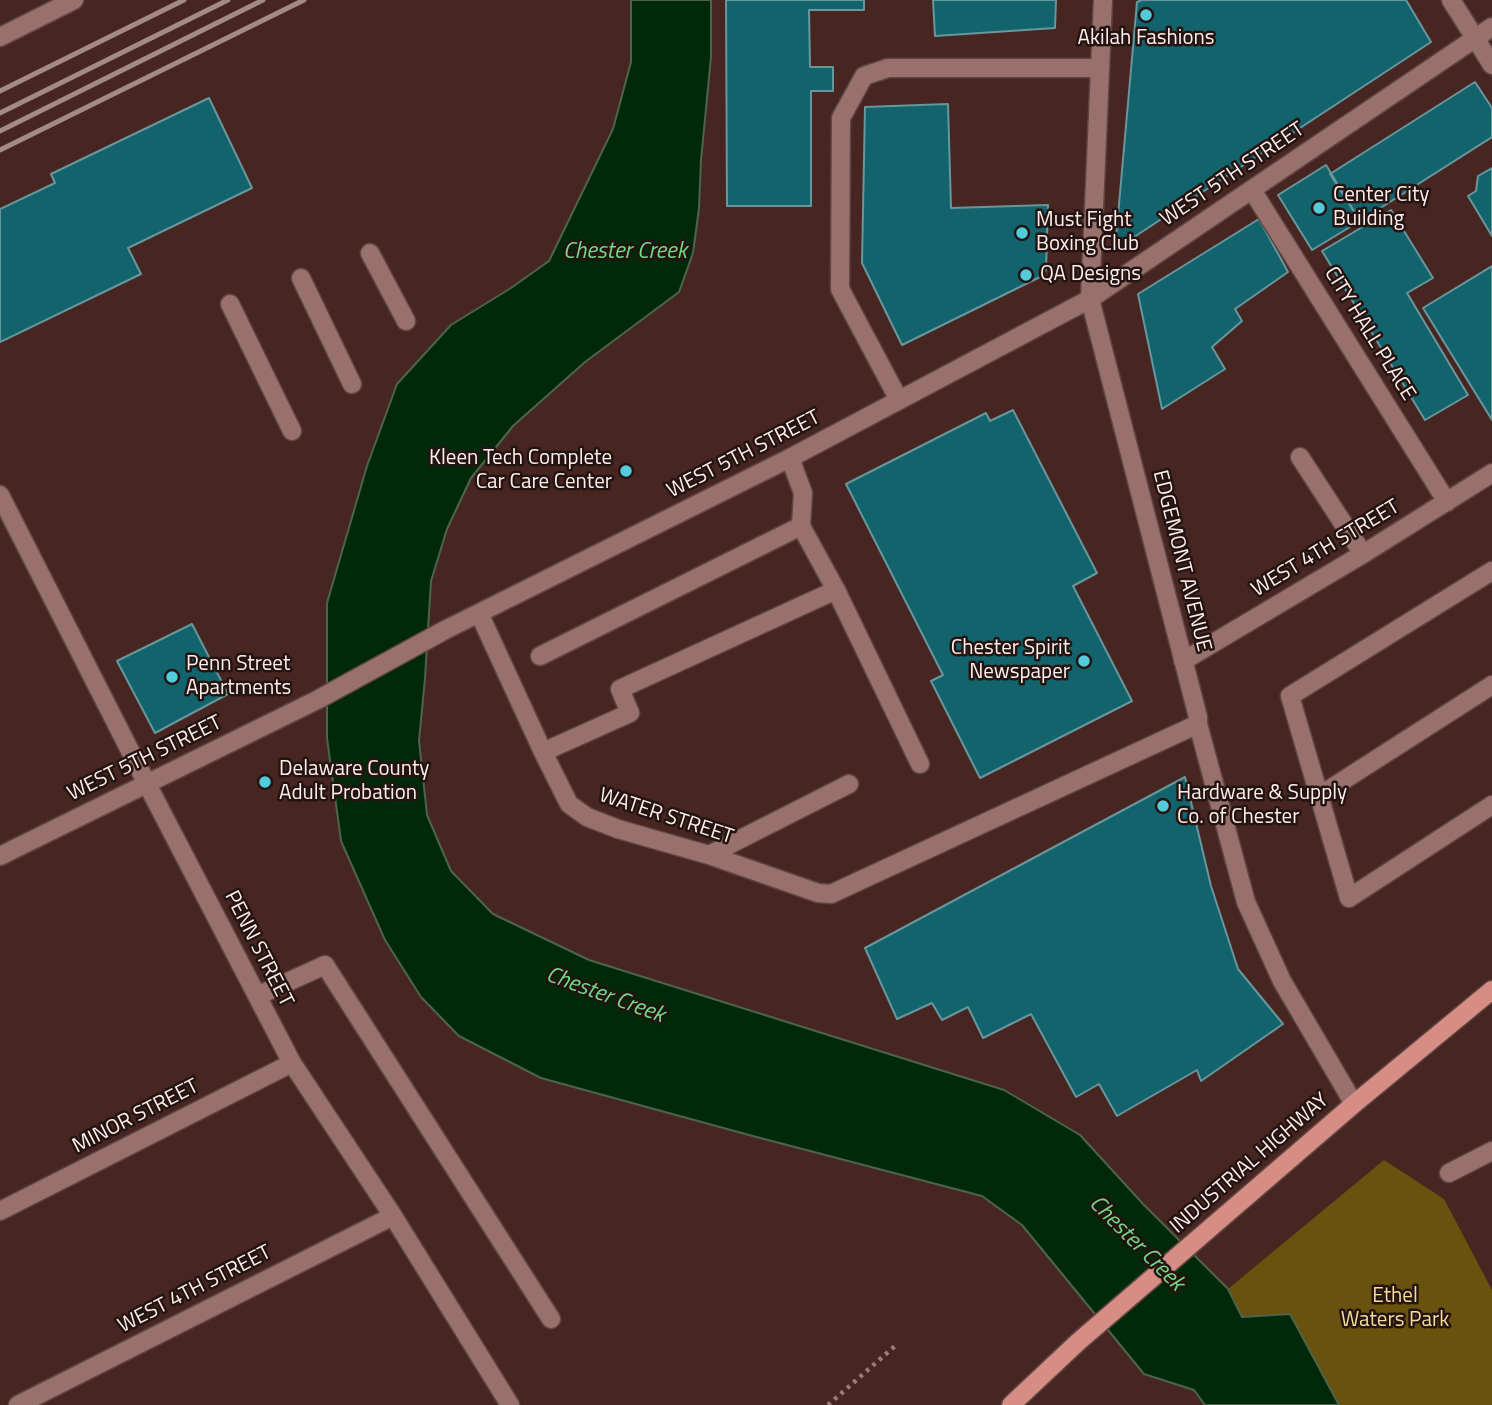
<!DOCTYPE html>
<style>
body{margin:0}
canvas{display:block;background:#472622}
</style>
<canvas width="1492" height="1405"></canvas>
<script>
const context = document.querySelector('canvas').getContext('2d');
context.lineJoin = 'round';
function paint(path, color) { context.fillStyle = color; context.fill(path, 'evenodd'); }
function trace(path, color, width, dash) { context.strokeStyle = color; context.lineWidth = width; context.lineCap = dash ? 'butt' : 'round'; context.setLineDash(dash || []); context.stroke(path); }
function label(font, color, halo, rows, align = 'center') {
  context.font = font + ' "Titillium Web",sans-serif'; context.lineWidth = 5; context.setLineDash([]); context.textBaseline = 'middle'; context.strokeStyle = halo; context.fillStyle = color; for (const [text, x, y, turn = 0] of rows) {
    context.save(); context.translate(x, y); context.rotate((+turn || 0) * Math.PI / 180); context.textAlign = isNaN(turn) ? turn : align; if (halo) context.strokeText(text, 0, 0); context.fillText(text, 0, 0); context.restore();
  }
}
const green = new Path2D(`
 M1384,1160L1444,1199L1492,1290V1405H1339L1290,1314L1242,1317L1228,1289Z`);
const water = new Path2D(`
 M631,0H711V57L701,160L699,208L693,253L679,292L585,362L513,426L471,478L447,529L431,581L425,678L419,741L427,815L451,871L493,914L589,960L1004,1090L1080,1135L1144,1205L1228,1289L1242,1317L1290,1314L1339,1405H1205L1194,1390L1144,1374L1022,1225L982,1196L749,1135L541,1078L459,1036L421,997L385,940L341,841L327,738V603L367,466L397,384L451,325L511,288L549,261L613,129L631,62Z`);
const building = new Path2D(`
 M726,0H864V10H809L810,67H833V91H811V206H727Z
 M933,0H1056L1055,28L935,36Z
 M1142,0H1406L1431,42L1128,241L1116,238L1137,2Z
 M1475,82L1492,108V137L1360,221L1330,174Z
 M209,98L252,188L128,248L141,274L0,342V209L55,183L51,174Z
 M948,104L951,208L1048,205L1046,270L1042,276L902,345L862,263L865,107Z
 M1326,165L1360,221L1312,250L1278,195Z
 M1492,168V236L1468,196L1476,191L1478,176Z
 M1391,210L1433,278L1407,293L1468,395L1425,420L1322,251Z
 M1259,219L1288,272L1235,309L1242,321L1212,347L1225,369L1162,409L1138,294Z
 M1492,266V420L1423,308Z
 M1013,410L1097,573L1073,586L1132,701L980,778L931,681L943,675L846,484L986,413L990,421Z
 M192,624L228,694L155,733L117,661Z
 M1185,777L1211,886L1238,969L1283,1024L1201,1081L1197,1070L1117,1116L1099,1084L1076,1097L1031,1014L983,1038L968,1007L942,1020L932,1003L897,1019L865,948Z`);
const path = new Path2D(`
 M828,1405L895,1346`);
const minor = new Path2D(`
 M1103,0L1090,299L1198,717V724L1246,902L1282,981L1354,1104
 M1451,0L1492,65
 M0,37L74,0
 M1252,190L1447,502
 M370,253L406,321
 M301,278L352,384
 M230,304L292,431
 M899,400L840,289L841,118L864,76L888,68H1099
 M1300,457L1363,554
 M790,458L803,493L801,526
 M0,495L147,784L292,1063L393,1216L510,1405
 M1492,571L1290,696L1349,898L1492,805
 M479,613L543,752L569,804L587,817L618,829L709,855L818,893L831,894L1198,724
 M540,656L801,526L836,590
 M1183,661L1363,554L1492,473
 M543,752L630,713L620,689L836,590L920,764
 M1319,796L1492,685
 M709,855L849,784
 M0,856L317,700L445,630L790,458L1090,299L1492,27
 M257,996L325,965L551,1319
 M1449,1173L1492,1151
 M0,1211L292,1063
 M18,1405L393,1216`);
const major = new Path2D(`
 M1011,1405L1078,1342L1354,1104L1492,990`);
const rail = new Path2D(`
 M0,91L184,0
 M0,113L228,0
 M0,131L263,0
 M0,150L304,0`);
const markers = [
 [1146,15,7,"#53cbdb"],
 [1319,208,7,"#53cbdb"],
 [1022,233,7,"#53cbdb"],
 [1026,275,7,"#53cbdb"],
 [626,471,7,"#53cbdb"],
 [1084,661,7,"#53cbdb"],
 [172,677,7,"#53cbdb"],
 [265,782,7,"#53cbdb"],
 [1163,806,7,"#53cbdb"]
];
const poiNames = [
 ["Akilah Fashions",1146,39,"center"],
 ["Center City",1333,196],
 ["Building",1333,220],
 ["Must Fight",1036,221],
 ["Boxing Club",1036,245],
 ["QA Designs",1040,275],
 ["Kleen Tech Complete",612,459,"right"],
 ["Car Care Center",612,483,"right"],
 ["Chester Spirit",1070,649,"right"],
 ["Newspaper",1070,673,"right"],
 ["Penn Street",186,665],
 ["Apartments",186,689],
 ["Delaware County",279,770],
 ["Adult Probation",279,794],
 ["Hardware & Supply",1177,794],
 ["Co. of Chester",1177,818]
];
const streetNames = [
 ["WEST 5TH STREET",1233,175,-34],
 ["CITY HALL PLACE",1369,334,58],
 ["WEST 5TH STREET",744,455,-27],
 ["WEST 4TH STREET",1326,549,-31],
 ["EDGEMONT AVENUE",1181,561,76],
 ["WEST 5TH STREET",145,759,-26],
 ["WATER STREET",666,817,18],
 ["PENN STREET",258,949,63],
 ["MINOR STREET",136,1117,-27],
 ["INDUSTRIAL HIGHWAY",1250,1164,-41],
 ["WEST 4TH STREET",195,1290,-27]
];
const parkNames = [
 ["Ethel",1395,1297],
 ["Waters Park",1395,1321]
];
const waterNames = [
 ["Chester Creek",625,252],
 ["Chester Creek",605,996,20],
 ["Chester Creek",1136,1244,45]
];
paint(green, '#69510e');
paint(water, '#002909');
trace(water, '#4c644c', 2);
paint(building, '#13636d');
trace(building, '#68969d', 2);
trace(minor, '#5f4441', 21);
trace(major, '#5f4441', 21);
trace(path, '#977d79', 4.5, [3.5, 5]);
trace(minor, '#98716c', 18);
trace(major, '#d68d84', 18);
trace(rail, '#a48a87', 5);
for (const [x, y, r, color] of markers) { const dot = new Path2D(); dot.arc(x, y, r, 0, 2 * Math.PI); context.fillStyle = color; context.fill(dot); trace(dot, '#231412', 2.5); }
label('21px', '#ffedea', '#231412', poiNames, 'left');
label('21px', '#ffedea', '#231412', streetNames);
label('21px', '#f7db97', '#231412', parkNames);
label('italic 23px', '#72d985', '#231412', waterNames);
</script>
